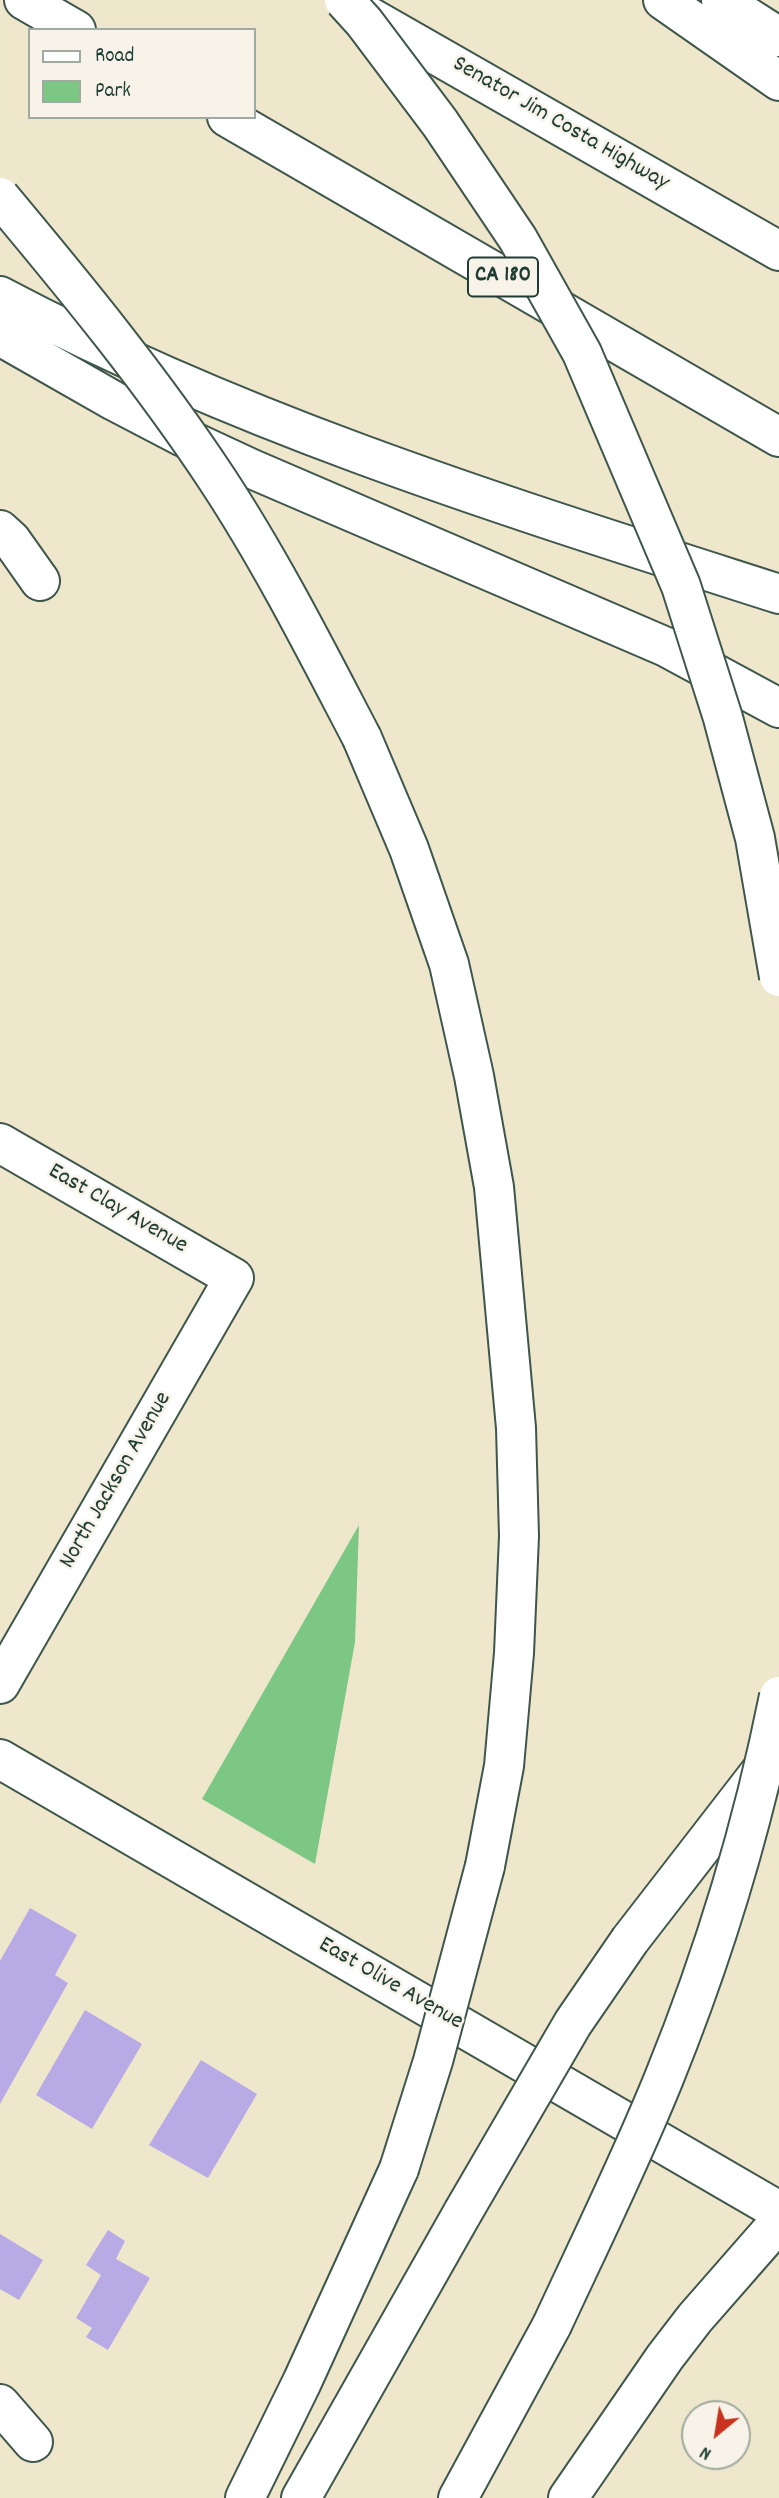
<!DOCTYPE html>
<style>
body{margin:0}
#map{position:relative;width:779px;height:2498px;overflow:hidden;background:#efe7cc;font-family:Dekko,sans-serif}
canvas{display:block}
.legend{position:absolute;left:28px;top:28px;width:228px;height:91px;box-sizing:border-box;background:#f7f3e8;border:2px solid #a1aaa0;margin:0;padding:9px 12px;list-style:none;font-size:21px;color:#1f3d34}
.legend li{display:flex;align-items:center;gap:14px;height:35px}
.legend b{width:35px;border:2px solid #a1aaa0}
.north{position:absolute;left:681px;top:2400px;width:70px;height:70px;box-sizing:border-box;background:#f7f3e8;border:2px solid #a1aaa0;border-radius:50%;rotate:210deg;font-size:19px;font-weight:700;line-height:28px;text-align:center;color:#1f3d34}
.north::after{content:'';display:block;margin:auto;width:24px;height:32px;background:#c8321e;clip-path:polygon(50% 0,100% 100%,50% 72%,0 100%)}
</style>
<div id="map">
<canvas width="779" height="2498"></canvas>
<ul class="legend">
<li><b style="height:9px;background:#fff"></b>Road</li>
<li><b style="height:19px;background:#7cc784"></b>Park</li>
</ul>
<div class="north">N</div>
</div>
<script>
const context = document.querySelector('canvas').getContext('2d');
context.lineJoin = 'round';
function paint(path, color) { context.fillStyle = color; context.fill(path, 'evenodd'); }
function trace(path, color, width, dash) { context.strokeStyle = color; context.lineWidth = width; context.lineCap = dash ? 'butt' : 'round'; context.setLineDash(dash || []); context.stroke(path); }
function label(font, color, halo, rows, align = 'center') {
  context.font = font + ' Dekko,sans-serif'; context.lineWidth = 5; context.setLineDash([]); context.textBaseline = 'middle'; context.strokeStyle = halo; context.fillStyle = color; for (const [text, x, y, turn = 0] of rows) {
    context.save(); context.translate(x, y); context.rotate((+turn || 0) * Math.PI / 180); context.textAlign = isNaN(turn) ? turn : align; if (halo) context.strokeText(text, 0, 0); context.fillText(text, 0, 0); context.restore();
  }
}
const green = new Path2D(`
 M359,1525L355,1642L315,1864L202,1799Z`);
const building = new Path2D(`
 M30,1908L77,1935L55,1975L68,1983L0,2104V1961Z
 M85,2010L142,2044L92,2129L36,2095Z
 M201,2060L257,2094L208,2178L149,2145Z
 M108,2230L125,2241L116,2259L150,2278L108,2350L86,2337L92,2328L76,2318L101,2275L86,2265Z
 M0,2234L43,2260L19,2300L0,2289Z`);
const minor = new Path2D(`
 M0,530L11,540L40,581
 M0,1143L234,1278L0,1684
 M0,2404L33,2442`);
const major = new Path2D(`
 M0,1759L779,2211`);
const highway = new Path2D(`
 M24,0L76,30
 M663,0L779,81
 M721,0L779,37
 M349,5L779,251
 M227,117L779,437
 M0,296C247,427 514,509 779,594
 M0,336L114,401L181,436L252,469L666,647L779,708
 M362,738L409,849L449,964L474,1076L494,1187L516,1428L519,1536L514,1653L504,1766L485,1866
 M630,1940L767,1763
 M245,2498L302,2382L399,2169
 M301,2498L463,2212
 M458,2498L552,2325
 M568,2498L665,2357L695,2318L779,2222`);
const highwayBridge = new Path2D(`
 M344,0L364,22L440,123L518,239L582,353L681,586L723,718L755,838L779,977
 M0,197C76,288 151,379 217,479C271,561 316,650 362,738
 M399,2169L433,2061L485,1866
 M463,2212L573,2023L630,1940
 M552,2325C590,2243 630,2162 664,2078C714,1955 753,1826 779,1696`);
const shields = [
 [503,277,70]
];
const shieldNames = [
 ["CA 180",503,277]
];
const streetNames = [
 ["Senator Jim Costa Highway",560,125,30],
 ["East Clay Avenue",117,1210,30],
 ["North Jackson Avenue",117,1481,-60],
 ["East Olive Avenue",390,1985,30]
];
paint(green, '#7cc784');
paint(building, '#b7aae5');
trace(minor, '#3e564b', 42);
trace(major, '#3e564b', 42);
trace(highway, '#3e564b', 42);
trace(minor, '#fff', 38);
trace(major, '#fff', 38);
trace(highway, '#fff', 38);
trace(highwayBridge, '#3e564b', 42, []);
trace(highwayBridge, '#fff', 38);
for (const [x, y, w] of shields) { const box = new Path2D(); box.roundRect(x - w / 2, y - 19.5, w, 39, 5); context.fillStyle = '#f7f3e8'; context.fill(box); trace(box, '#1f3d34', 2); }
label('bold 23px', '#1f3d34', null, shieldNames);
label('24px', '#1f3d34', '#f7f3e8', streetNames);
</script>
